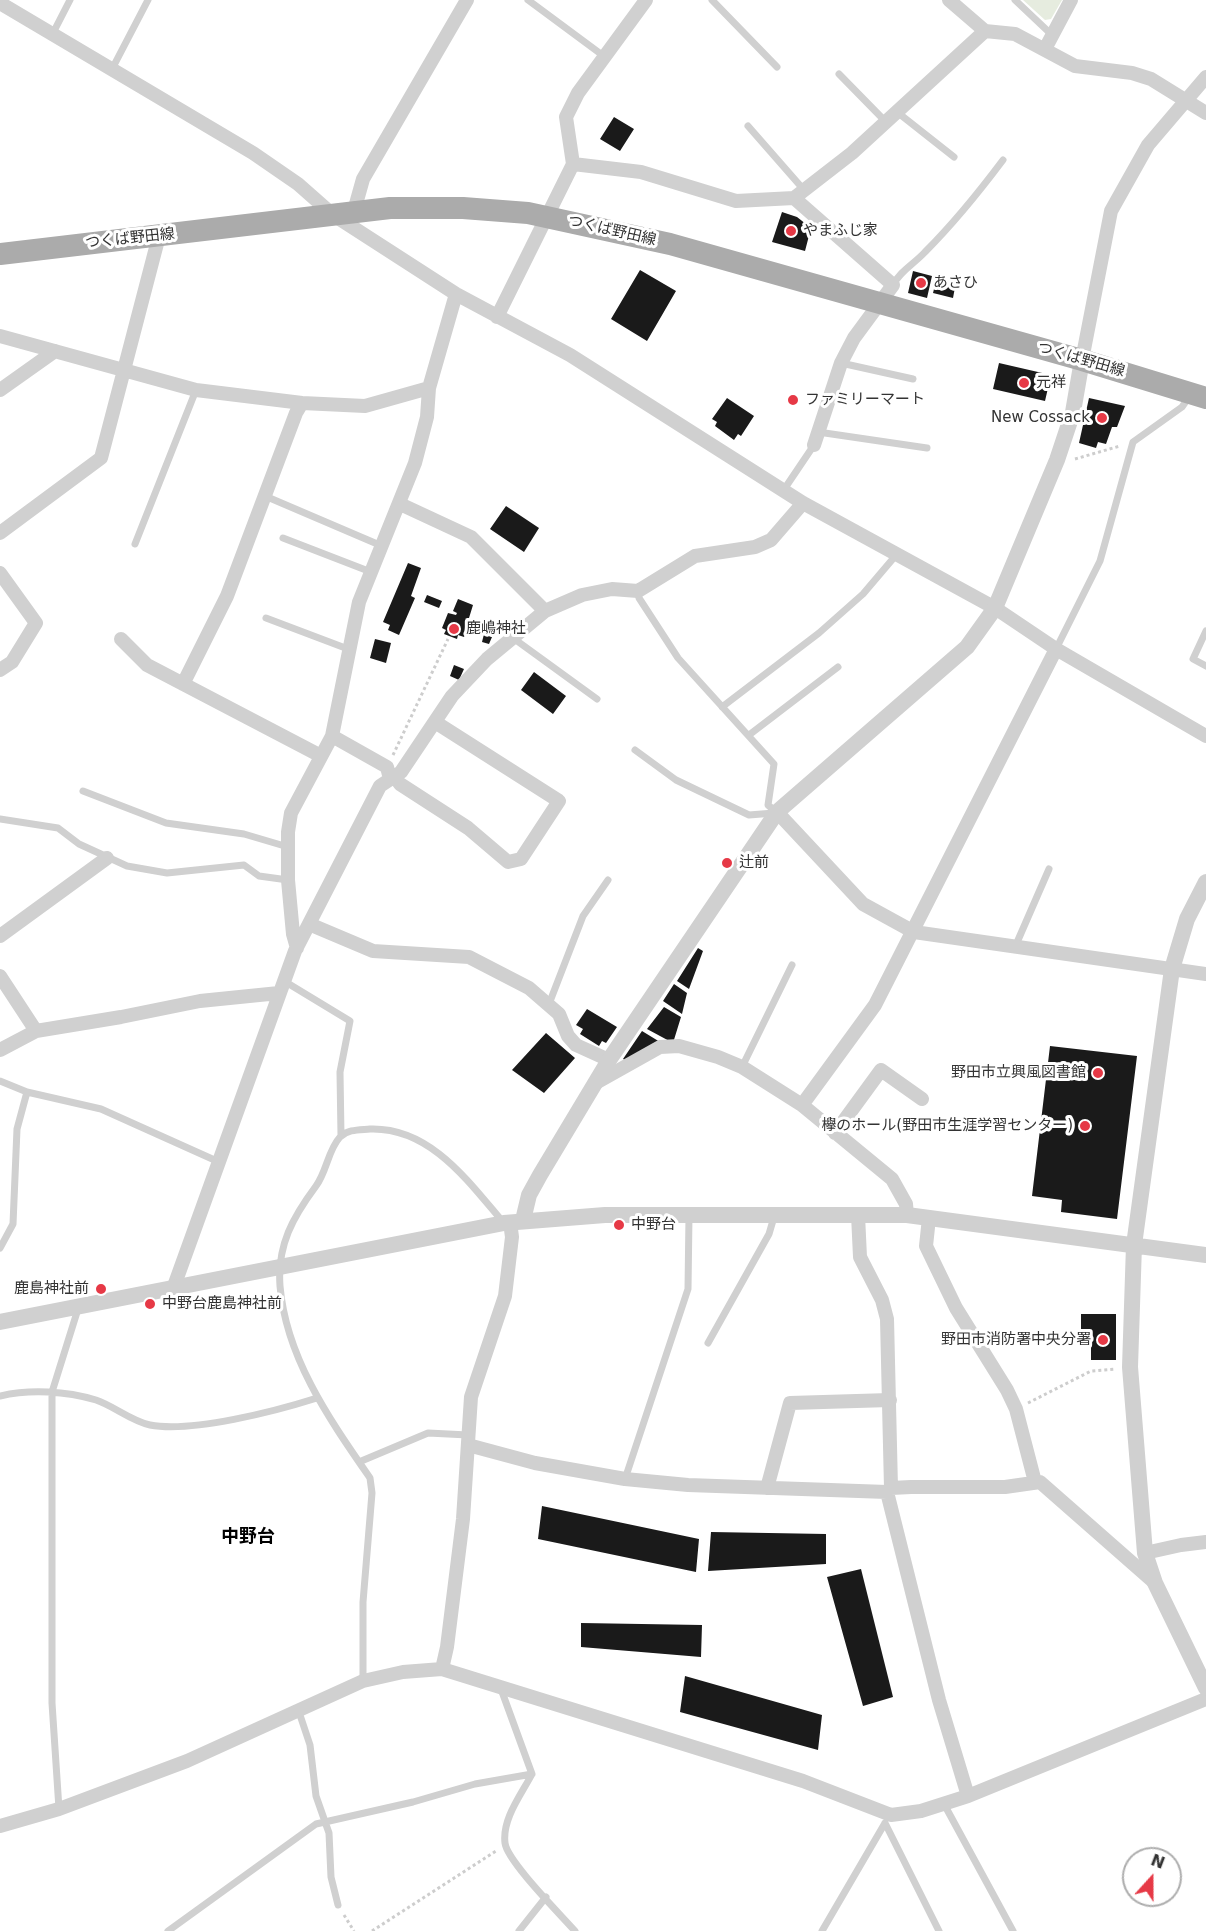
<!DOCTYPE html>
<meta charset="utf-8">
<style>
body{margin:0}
#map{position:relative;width:1206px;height:1931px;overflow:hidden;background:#fff;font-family:"DejaVu Sans",sans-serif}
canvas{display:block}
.north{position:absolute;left:1122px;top:1847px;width:60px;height:60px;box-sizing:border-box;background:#fff;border:2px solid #adadad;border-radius:50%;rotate:21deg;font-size:16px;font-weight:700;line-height:24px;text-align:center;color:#333}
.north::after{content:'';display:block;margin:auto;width:21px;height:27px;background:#e63946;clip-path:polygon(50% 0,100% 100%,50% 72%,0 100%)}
</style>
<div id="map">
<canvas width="1206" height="1931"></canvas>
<div class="north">N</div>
</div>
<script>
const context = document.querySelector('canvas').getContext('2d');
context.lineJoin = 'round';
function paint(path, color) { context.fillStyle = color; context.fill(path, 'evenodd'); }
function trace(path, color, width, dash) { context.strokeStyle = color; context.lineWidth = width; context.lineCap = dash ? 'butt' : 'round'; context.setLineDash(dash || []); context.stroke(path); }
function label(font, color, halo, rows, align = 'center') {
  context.font = font + ' "DejaVu Sans","Noto Sans JP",sans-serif'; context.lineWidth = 6; context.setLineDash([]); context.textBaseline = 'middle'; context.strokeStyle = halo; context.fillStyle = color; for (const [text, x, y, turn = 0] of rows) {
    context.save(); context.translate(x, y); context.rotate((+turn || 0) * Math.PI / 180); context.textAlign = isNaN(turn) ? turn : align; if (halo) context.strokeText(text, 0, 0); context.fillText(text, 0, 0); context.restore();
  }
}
const green = new Path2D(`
 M1023,0H1062L1051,19L1045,20Z`);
const building = new Path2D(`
 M614,117L634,129L620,151L600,139Z
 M782,212L797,217L811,228L805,251L772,242Z
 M640,270L676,291L647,341L611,319Z
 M913,271L932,276L927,298L908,293Z
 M937,277L956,282L953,298L933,293Z
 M999,363L1051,375L1045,401L993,389Z
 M727,398L754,416L741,436L738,434L734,440L715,426L717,422L712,419Z
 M1089,398L1125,406L1117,427H1112L1106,444L1098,442L1096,448L1079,443Z
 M506,506L539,528L524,552L490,529Z
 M408,563L421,568L411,596L415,598L399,635L388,630L390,625L383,622Z
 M427,595L442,601L439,608L424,602Z
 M458,599L473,605L469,618H465L470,620L464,637L458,635L457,639L444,634L446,630L442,628L448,613L456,615L457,613L453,611Z
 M484,634L492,637L489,644L482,642Z
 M375,639L391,643L386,663L370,658Z
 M454,665L464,669L459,680L450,676Z
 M534,672L566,696L553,714L521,690Z
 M698,948L703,951L689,989L677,981Z
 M674,984L687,993L682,1014L663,1001Z
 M664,1007L681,1017L673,1043L647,1029Z
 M587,1009L617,1027L606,1043L602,1041L599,1046L580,1034L583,1029L576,1025Z
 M642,1031L660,1042L627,1061L623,1059Z
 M546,1033L575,1058L544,1093L512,1070Z
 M1050,1046L1137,1056L1117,1219L1061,1212L1062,1200L1032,1196Z
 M1081,1314H1116V1360H1091V1342H1081Z
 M542,1506L699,1539L696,1572L538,1539Z
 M711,1532L826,1534V1564L708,1571Z
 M861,1569L893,1697L863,1706L827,1577Z
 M581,1623L702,1625L701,1657L581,1647Z
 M685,1676L822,1715L818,1750L680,1712Z`);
const path = new Path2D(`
 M1075,459L1120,446
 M393,755L448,639
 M1028,1403L1091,1371L1116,1369
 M344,1915L354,1931
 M372,1931L496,1851`);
const service = new Path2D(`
 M528,0L605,57
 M712,0L777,67
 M1015,0L1052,35
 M52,35L70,0
 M111,71L148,0
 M839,74L886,122
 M897,112L954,157
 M748,126L804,190
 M893,285C900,271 914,264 925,252C953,224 979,192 1003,160
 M841,363L913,379
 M818,432L927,448
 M783,491L814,445
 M265,496L382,546
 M283,538L371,572
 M135,544L196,390
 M638,591L639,598L678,658L774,764L768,805L776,812
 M266,618L348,649
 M1206,631L1193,659L1206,666
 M513,638L597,699
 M1056,649L1100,561L1133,442L1182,407L1189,397
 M722,707L819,633L863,594L897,554
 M749,735L838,667
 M635,750L676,780L749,815L774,813
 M83,791L166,823L244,834L288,847
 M0,819L58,828L79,844L127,866L167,873L244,865L259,876L288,880
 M1015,947L1049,869
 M284,981L350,1021L340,1072L341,1136
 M549,1004L583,916L608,880
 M742,1067L792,965
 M0,1081L27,1092L17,1129L13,1224L0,1248
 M27,1092L101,1109L219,1162
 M708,1343L769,1234L774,1217
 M0,1396C30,1389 66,1391 96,1400C114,1406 131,1421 150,1425C192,1433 276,1411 317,1398
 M359,1462L428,1433L468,1435
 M625,1479L688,1289L689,1216
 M363,1681V1602L372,1493L370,1478C330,1420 286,1358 280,1286C277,1245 293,1217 316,1186C327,1171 328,1150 340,1137C348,1129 360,1130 370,1129C430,1127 468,1181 503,1222
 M501,1689L532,1774C521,1795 502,1819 505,1843C507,1861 561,1915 575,1931
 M299,1712L310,1745L316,1796L329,1833L331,1877L338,1905
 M944,1804L1013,1931
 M59,1809L52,1703V1392L78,1309
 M885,1823L939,1931
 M168,1931L316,1824L413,1802L475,1784L532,1774
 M519,1931L546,1897
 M822,1931L885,1823`);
const minor = new Path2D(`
 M949,0L985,31L1015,34L1075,66L1132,73L1151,79L1206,113
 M0,3L253,153L298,184L332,214L456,294L570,355L803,503L995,608L1056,649L1206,736
 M1045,49L1071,0
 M573,164L641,172L736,201L794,198L852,153L985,31
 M794,198L893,285L854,338L841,363L814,445
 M354,211L363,179L467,0
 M497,317L573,164L566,117L578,93L646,0
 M0,336L196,390L302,403L365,406L429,388
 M1082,360L1111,211L1148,145L1206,77
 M0,390L55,351
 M400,504L471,537L545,611
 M0,533L101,458L159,236
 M0,573L36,623L12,662L0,670
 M121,639L147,665L321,756
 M183,684L227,596L296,413L302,403
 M332,736L387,767L390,779
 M395,777L400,784L468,828L508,862L521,859L559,801L435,722
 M777,812L863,904L914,932L1206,974
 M309,924L373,951L469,957L529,988L559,1014L568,1036L576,1045L609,1060
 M0,936L107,858
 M297,948L293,934L288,880V832L291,813L332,736L359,602L415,463L427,417L429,388L456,294
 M0,976L36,1031
 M0,1050L36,1031L121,1017L200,1001L279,993
 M594,1084L660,1047L679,1046L718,1057L742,1067L802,1105L892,1179L906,1204L907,1215
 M802,1105L875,1005L1056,649
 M835,1133L881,1070L922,1099
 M858,1215L860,1257L882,1300L887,1319L891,1488
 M929,1218L926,1246L956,1308L1007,1390L1016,1409L1035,1482
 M173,1289L295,951L380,786L401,772L452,696L487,659L545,611L582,595L612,589L638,591L695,556L755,547L771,540L803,503
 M468,1445L535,1463L625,1479L688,1485L887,1492L891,1488L911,1487H1005L1040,1482L1155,1583
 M767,1488L790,1403L890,1400
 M887,1492L939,1700L968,1796
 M1145,1553L1181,1545L1206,1542
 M442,1669L447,1647L463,1519L471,1397L505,1296L512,1237L510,1222
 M0,1826L59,1809L187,1761L363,1681L403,1672L442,1669L803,1781L891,1815L921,1811L968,1796L1206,1699`);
const tertiary = new Path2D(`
 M1206,882L1187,919L1172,969L1134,1245L1130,1367L1145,1553L1155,1583L1206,1688
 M523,1220L529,1195L540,1175L609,1060L777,812L967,647L995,608L1057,460L1073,412L1082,360
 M0,1322L504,1223L605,1215H907L1206,1255`);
const primary = new Path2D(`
 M0,254L390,208H463L528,213L670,244L1082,360L1206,398`);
const markers = [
 [791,231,6,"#e63946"],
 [921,283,6,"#e63946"],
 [1024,383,6,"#e63946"],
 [793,400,6,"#e63946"],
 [1102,418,6,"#e63946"],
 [454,629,6,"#e63946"],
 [727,863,6,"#e63946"],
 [1098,1073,6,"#e63946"],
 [1085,1126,6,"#e63946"],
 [619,1225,6,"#e63946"],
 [101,1289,6,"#e63946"],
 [150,1304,6,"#e63946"],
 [1103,1340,6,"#e63946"]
];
const streetNames = [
 ["つくば野田線",612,231,13],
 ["つくば野田線",130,239,-6],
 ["つくば野田線",1081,360,16]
];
const poiNames = [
 ["やまふじ家",803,231],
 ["あさひ",933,283],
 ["元祥",1036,383],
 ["ファミリーマート",805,400],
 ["New Cossack",1090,418,"right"],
 ["鹿嶋神社",466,629],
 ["辻前",739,863],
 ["野田市立興風図書館",1086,1073,"right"],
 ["欅のホール(野田市生涯学習センター)",1073,1126,"right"],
 ["中野台",631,1225],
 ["鹿島神社前",89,1289,"right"],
 ["中野台鹿島神社前",162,1304],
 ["野田市消防署中央分署",1091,1340,"right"]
];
const quarterNames = [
 ["中野台",248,1537]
];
paint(green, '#e6ecdf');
paint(building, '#1a1a1a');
trace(path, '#cdcdcd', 3, [3, 3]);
trace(service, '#d0d0d0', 7);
trace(minor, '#d0d0d0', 14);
trace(tertiary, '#d0d0d0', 16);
trace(primary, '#ababab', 22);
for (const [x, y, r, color] of markers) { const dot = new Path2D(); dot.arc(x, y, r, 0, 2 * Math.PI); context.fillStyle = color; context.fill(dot); trace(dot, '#fff', 2); }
label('15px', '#333', '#fff', streetNames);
label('15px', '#333', '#fff', poiNames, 'left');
label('bold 18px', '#000', '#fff', quarterNames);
</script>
